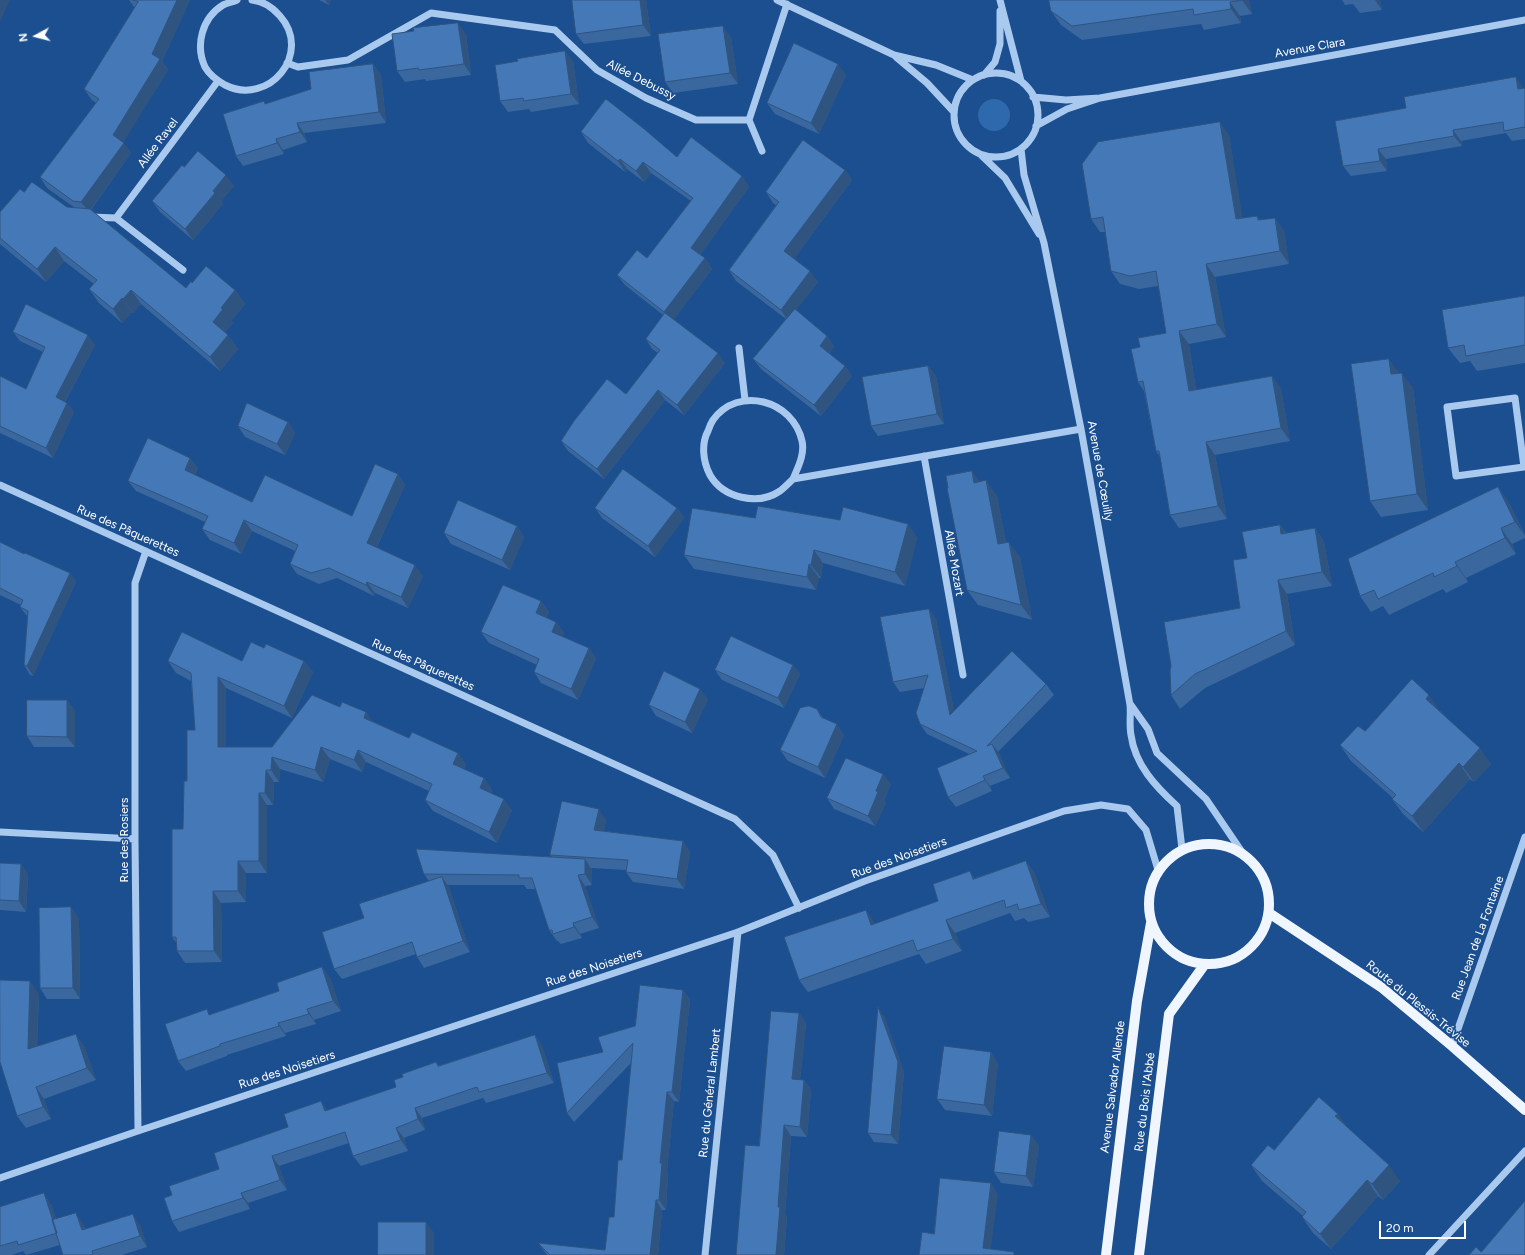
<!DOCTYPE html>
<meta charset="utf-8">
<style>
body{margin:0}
#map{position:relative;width:1525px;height:1255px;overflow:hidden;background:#1b4f8f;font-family:Figtree,sans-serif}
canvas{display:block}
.north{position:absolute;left:16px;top:16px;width:40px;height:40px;-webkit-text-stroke:3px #1b4f8f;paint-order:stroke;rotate:263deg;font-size:11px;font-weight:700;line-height:16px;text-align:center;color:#fff}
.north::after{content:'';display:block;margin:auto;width:14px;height:18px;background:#fff;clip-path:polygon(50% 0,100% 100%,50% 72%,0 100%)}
.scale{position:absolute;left:1379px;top:1221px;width:87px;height:18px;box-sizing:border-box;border:2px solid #fff;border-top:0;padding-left:5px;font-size:12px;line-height:14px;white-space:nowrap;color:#fff;-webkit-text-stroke:3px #1b4f8f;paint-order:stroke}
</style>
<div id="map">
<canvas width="1525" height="1255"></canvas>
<div class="north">N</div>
<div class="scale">20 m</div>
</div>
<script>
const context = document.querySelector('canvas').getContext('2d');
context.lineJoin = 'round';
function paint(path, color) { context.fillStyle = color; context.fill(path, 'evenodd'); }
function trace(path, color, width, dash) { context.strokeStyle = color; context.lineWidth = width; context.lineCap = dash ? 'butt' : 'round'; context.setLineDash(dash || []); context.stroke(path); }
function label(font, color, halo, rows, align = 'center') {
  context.font = font + ' Figtree,sans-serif'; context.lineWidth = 3.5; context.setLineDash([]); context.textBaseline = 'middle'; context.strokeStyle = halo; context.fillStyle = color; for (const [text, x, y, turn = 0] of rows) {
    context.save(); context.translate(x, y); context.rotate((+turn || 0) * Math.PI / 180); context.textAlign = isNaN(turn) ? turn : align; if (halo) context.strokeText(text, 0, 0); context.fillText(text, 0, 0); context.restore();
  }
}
const green = new Path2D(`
 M978 115a16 16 0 1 1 32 0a16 16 0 1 1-32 0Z`);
const minor = new Path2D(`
 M237,0C233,2 227,3 223,5C202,18 195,45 205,67C209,74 218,81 225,85C269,107 313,53 280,16C273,8 263,1 252,0
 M777,0L894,55L936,65L973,80
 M1000,0L1021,81
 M896,57L927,83L954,112
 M287,63L298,67L348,60L431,13L555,30L597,70L646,98L696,120H749L787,4
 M954 115a42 42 0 1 1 84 0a42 42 0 1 1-84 0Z
 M984,75L995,62L1000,44V11
 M1033,97L1066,100L1100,98L1067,109L1036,126
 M1100,98L1525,20
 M749,120L762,151
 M1021,149L1024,175L1044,243L1081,429L1130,705C1131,715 1129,725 1131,735C1135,765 1156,787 1177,806L1182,849
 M982,156L1005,178L1039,234
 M91,217L116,218L183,270
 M116,218L218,81
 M739,348L745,400
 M1515,398L1524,467L1456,476L1447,407Z
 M924,456L963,675
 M793,479C798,467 805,454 802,441C793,400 738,385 713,420C711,423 709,428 708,431C701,444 703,462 710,475C723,498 758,506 780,491C784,488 789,483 793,479L1081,429
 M0,485L735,819L773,855L799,908
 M1131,705L1148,729L1157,753L1206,799L1242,852
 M0,832L135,839
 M1452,1046L1525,837
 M138,1131L135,839V583L146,551
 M0,1178L138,1131L738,932L865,881L1064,811L1101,805L1128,809L1146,830L1158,870
 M705,1255L738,932
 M1429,1255L1525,1151`);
const major = new Path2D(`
 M1149 904a60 60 0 1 1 120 0a60 60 0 1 1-120 0Z
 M1269,913L1381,987L1452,1046L1525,1110
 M1106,1255L1137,1001L1151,923
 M1139,1255L1169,1014L1205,964`);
const wall = new Path2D(`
 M129,0H190L162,61L168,70L123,142L131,153L91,210L186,288L192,283L235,290L245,304L231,321L233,323L225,332L228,335L238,349L220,371L141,304L133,313L132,312L122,323L99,303L89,289L94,284L64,261L46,282L0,244V212L24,192L67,207L75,208L47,188L40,177L96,103L92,100L84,89L135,8L134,7Z
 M319,0H331L329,5Z
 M646,0L651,36L584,44L576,34Z
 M1049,0H1249L1252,14L1240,16L1241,23L1204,30L1201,24L1082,40L1061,25L1051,11Z
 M1342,0H1380L1382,10L1360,13L1353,4L1345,5Z
 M414,31L466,34L471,75L426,81L425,79L405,82L397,71Z
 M731,37L738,84L673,93L665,82Z
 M518,61H573L579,104L531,112L529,109L508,112L500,101Z
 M373,64L381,75L386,123L304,133L307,142L283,150L284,154L243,166L236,156L264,101L266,104L311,89Z
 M846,75L819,134L775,114L767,103Z
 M1523,87V88H1525V139L1512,141L1506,133L1461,141L1462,146L1386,159L1387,171L1351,176L1343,166L1335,121Z
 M581,132L677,157L742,176L749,187L700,255L705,258L712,269L674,319L725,363L684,415L665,400L604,479L568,451L561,441L626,394L658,353L652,349L646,339L663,315L625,285L617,275L647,258L691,201L651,173L644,182L627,169L625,172L588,143Z
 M1229,135L1242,218L1257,216L1260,220L1275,218L1284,231L1289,264L1215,277L1226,337L1189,344L1196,390L1272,376L1281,389L1290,441L1215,455L1227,519L1179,528L1170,515L1161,458L1156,451L1144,391L1138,382L1140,347L1166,333L1158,286L1139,289L1120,284L1111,271L1105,232H1100L1091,219Z
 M184,167L234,186L221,201L223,204L193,240L160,212L152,201Z
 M845,170L852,180L794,259L818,282L796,310L827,336L834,346L829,354L845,366L852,376L821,416L761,369L753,359L786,319L736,281L729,270L776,205L773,203L766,192Z
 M1525,296V363L1477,371L1470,361L1460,363L1448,348Z
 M13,332L95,345L65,402L67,403L74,412L53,458L0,433V376L26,389L43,352L20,341Z
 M928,366L936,376L944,424L878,436L871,426Z
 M1399,373L1413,388L1428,510L1381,517L1370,501Z
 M288,422L295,433L285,455L245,437L238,426Z
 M198,468L195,475L252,502L352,516L398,474L405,485L377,547L423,576L408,608L375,593L374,596L337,578L319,584L297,574L290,564L295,551L252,531L241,554L210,540L202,529L205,522L136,491L128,481Z
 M972,471L979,482L997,496L1006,543L1020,557L1032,620L978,605L967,590L948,488Z
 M1498,487L1509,503L1525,535V538L1512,544L1516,554L1466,578L1468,582L1446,593L1443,589L1389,615L1383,606L1371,612L1360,596Z
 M595,508H677L684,518L655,557L602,518Z
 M755,518L840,520L908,524L917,538L905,586L823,563L821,578H819L816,590L694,569L684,555Z
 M1280,525L1286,533L1315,528L1324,542L1332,586L1287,594L1295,645L1205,688L1180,709L1171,695L1240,608L1247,558Z
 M517,526L524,537L510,570L451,544L444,533Z
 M0,542L24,554L70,573L76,582L33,676L30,675L24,665L28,617L27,616L20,607L21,605L0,595Z
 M541,601L549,612L546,618L556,622L564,633L562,636L589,648L596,659L578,700L541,683L534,672L537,665L489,643L481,632Z
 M929,609L936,619L954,711L1046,684L1054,695L998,752L1010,778L990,786L992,791L956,807L948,797L969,754L927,734L920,724L924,688L900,692L893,682Z
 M264,648L304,661L313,672L292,718L226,688V747H272L340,707L366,712L372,721L409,738L458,753L466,765L464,769L484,778L492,790L491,793L512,810L497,843L433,811L425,800L429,791L366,762L362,772L330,759L323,782L280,769L279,782H274L273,805H267V873H246V902L221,903L222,962L185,963L177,951V944L172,937L183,829L187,781L195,730L191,681L176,673L168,661H242Z
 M793,665L800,674L784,708L722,680L715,670Z
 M708,699L692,733L656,716L649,705Z
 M67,700L75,711V747H34L27,736Z
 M817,709L823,718L844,735L825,778L788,761L780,750Z
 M1440,711L1491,764L1474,782L1470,779L1423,832L1403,814L1392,799L1393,798L1351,761L1340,745L1365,731Z
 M891,784L884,800L886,803L875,826L834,809L827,798Z
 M606,820L604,831L683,841L690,852L684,889L633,882L626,872V870L591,868L592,870V885L585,886L599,928L580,934L582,938L561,944L558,941H557L549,930L536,889H527L524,885H447L449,887L470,952L424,968L417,957L416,954L342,979L334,969L364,918L429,881L424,874L552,857L550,855Z
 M1026,861L1035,874L1050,917L1028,922L1024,918L1015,921L1010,913L955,933L962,951L926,964L919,954L808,992L799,980L875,924L938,901L975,878Z
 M0,863L21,864L28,875L26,912L0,910Z
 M79,918L80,999H47L40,988Z
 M322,967L330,978L341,1011L314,1020L316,1024L285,1033L286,1036L227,1055V1056L186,1071L178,1061L211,1014L279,991Z
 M683,990L690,1000L679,1102L674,1101L667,1171L668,1173L666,1210H662L658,1255H547L538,1243L605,1250L614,1217L622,1160L632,1062L574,1122L567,1113L603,1052Z
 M39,994L37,1046H84L96,1080L44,1099L51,1119L26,1128L17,1116Z
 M799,1013L806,1023L800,1080H804L811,1090L807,1137L791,1136L785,1214L787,1217L784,1255L759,1146Z
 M884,1016L904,1072L898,1144L874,1142L868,1133Z
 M535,1035L542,1046L554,1083L486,1103L483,1098L422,1118L425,1130L404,1138L408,1151L361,1166L353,1156L349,1143L279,1166L287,1190L248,1203L250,1209L179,1232L172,1221V1195L219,1169L288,1127L321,1101L327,1110L396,1087L403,1077L436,1062L439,1066Z
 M998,1063L992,1116L945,1110L937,1099Z
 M1338,1114L1347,1128L1400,1181L1383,1200L1378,1196L1331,1249L1313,1233L1302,1217L1303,1216L1262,1181L1251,1165L1274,1150Z
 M1039,1145L1033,1187L1001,1183L994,1172Z
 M51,1204L56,1219L83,1224L85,1229L140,1225L147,1247L122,1255H63L60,1245L26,1255L23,1251L12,1255H0V1207Z`);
const shadedWall = new Path2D(`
 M0,0H10L0,22Z
 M177,0H190L162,61L168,70L121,146L113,135L152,54Z
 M325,0H331L329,5Z
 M640,0H646L651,36L643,25Z
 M1242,0H1249L1252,14Z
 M1375,0H1380L1382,10Z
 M1230,2L1240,16L1241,23L1231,9Z
 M458,23L466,34L471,75L464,64Z
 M723,26L731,37L738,84L730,73Z
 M565,51L573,61L579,104L571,94Z
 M373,64L381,75L386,123L379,112Z
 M838,64L846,75L819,134L811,123Z
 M1516,77L1523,87L1525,99L1518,89Z
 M1220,122L1229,135L1245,232L1236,219Z
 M297,123L304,133L307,142L300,132Z
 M1453,130L1461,141L1462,146L1454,136Z
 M276,139L283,150L284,154L277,143Z
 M124,143L131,153L89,212L81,202Z
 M1378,149L1386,159L1387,171L1380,161Z
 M620,159L627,169L625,172L618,161Z
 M643,162L651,173L644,182L636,171Z
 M845,170L852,180L792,262L784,251Z
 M226,175L234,186L221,201L223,204L193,240L185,229L213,191Z
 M742,176L749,187L698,258L691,248Z
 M1275,218L1284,231L1289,264L1280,251Z
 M55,247L64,261L46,282L37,269Z
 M705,258L712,269L672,322L664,312Z
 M1206,264L1215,277L1226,337L1217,324Z
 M810,271L818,282L788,321L781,310Z
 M131,290L141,304L133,313L123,299Z
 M235,290L245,304L231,321L233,323L222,336L213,322L221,308Z
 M122,298L132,312L122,323L113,309Z
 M1179,331L1189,344L1198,404L1189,391Z
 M88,335L95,345L62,407L56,397Z
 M228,335L238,349L220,371L210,357Z
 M827,336L834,346L827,357L820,346Z
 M718,353L725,363L684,415L677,405Z
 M1389,359L1400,374H1391Z
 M845,366L852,376L821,416L814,405Z
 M928,366L936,376L944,424L937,414Z
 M1402,373L1413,388L1428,510L1417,494Z
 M1272,376L1281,389L1290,441L1281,428Z
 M658,390L665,400L604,479L597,469Z
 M67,403L74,412L53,458L46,448Z
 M288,422L295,433L285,455L277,444Z
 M1206,442L1215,455L1227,519L1218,506Z
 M190,458L198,468L192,481L185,470Z
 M972,471L983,486L974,483Z
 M398,474L405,485L374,553L367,543Z
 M986,480L997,496L1009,559L998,544Z
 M1498,487L1509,503L1525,536L1515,522Z
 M677,508L684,518L655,557L648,546Z
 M244,520L252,531L241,554L234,543Z
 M908,524L917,538L905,586L895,572Z
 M1280,525L1289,539L1281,534Z
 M517,526L524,537L510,570L502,560Z
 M1315,528L1324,542L1332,586L1322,572Z
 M1501,528L1512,544L1516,554L1505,538Z
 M1009,542L1020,557L1032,620L1021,605Z
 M814,550L823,563L821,578L811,565Z
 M1455,562L1466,578L1468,582L1457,566Z
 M809,564L819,578L816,590L807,577Z
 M415,565L423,576L408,608L401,597Z
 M70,573L76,582L33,676L27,666Z
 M1278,580L1287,594L1295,645L1286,631Z
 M367,582L375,593L374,596L366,585Z
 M541,601L549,612L543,624L536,613Z
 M929,609L936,619L957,726L950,715Z
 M556,622L564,633L560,643L552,632Z
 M589,648L596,659L578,700L571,689Z
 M304,661L313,672L292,718L284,706Z
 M793,665L800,674L784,708L778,698Z
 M218,677L226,688V758L218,747Z
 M700,689L708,699L692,733L685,722Z
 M1429,695L1440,711L1437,715L1426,699Z
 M67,700L75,711V747L67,737Z
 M366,712L374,724L364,718Z
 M837,724L844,735L825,778L818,767Z
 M992,744L1000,754L1010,778L1003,768Z
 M321,747L330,759L323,782L315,770Z
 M1480,748L1491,764L1474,782L1463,767Z
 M358,750L366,762L362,772L354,760Z
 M458,753L466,765L461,776L453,764Z
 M272,757L280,769L279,782L271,770Z
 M1459,763L1470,779L1423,832L1412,816Z
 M266,770L274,782L273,805L265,793Z
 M883,774L891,784L884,800L886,803L875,826L868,816L876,791Z
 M983,776L990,786L992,791L985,780Z
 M484,778L492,790L488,799L480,788Z
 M259,793L267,805V873L259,861Z
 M504,799L512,810L497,843L489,832Z
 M599,809L606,820L602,840L594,830Z
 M683,841L690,852L684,889L677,879Z
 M585,859L592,870V885L585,874Z
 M238,861L246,873V902L238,891Z
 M1026,861L1035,874L1050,917L1041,904Z
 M21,864L28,875L26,912L19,901Z
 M970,871L979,884L973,879Z
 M578,875L585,886L599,928L592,917Z
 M442,877L449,887L470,952L463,941Z
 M213,891L221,903L222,962L214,951Z
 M71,907L79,918L80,999L73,988Z
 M866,910L875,923L880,938L871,925Z
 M946,920L955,933L962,951L953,939Z
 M573,923L580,934L582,938L574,927Z
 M322,967L330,978L341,1011L333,1001Z
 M30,981L39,994L36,1061L28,1049Z
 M683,990L690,1000L679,1102L672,1092Z
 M878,1007L884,1016L904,1072L898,1144L891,1135Z
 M307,1009L314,1020L316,1024L309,1014Z
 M799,1013L806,1023L799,1089L792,1079Z
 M278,1023L285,1033L286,1036L279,1026Z
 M76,1034L84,1046L96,1080L87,1068Z
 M535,1035L542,1046L554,1083L547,1073Z
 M991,1052L998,1063L992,1116L984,1105Z
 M804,1080L811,1090L807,1137L800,1127Z
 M36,1087L44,1099L51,1119L43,1107Z
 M667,1092L674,1101L667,1171L668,1173L666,1210L659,1200L660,1163Z
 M321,1101L329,1112L325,1111Z
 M415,1108L422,1118L425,1130L418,1119Z
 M1338,1114L1349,1129L1335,1116Z
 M784,1125L791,1136L785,1214L787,1217L784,1255H776L778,1207Z
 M396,1128L404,1138L408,1151L401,1140Z
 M1031,1135L1039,1145L1033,1187L1026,1176Z
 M272,1156L279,1166L287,1190L280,1180Z
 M1389,1165L1400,1181L1383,1200L1372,1184Z
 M1367,1180L1378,1196L1331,1249L1320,1234Z
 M991,1183L998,1194L990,1255L983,1248Z
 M44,1193L51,1204L64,1243L57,1233Z
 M241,1193L248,1203L250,1209L243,1198Z
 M656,1200L662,1210L658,1255H650Z
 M76,1213L83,1224L89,1241L82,1230Z
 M133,1214L140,1225L147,1247L140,1236Z
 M426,1222L434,1233V1255H426Z`);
const building = new Path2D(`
 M133,0H177L152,54L160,59L113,135L124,143L81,202L73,201L40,177L99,99L84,89L138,2Z
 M572,0H640L643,25L576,34Z
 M1049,0H1242L1230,2L1231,9L1194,15L1193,9L1072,26L1051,11Z
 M458,23L464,64L419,70L418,68L397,71L392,34L414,31L413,28Z
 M723,26L730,73L665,82L658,34Z
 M794,43L838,64L811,123L767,103Z
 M565,51L571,94L524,101L523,98L500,101L495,65L518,61L517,59Z
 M373,64L379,112L297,123L300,132L276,139L277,143L236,156L223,114L264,101L265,104L311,89L309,72Z
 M1516,77L1518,89L1525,88V128L1524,127L1504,131L1503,122L1453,130L1454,136L1378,149L1380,161L1343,166L1335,121L1406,108L1404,97Z
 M606,99L643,128L677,157L691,137L742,176L691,248L705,258L664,312L617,275L637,250L647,258L693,198L643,162L636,171L620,159L618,161L581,132Z
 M1220,122L1236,219L1257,216L1258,220L1275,218L1280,251L1206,264L1217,324L1179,331L1189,391L1272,376L1281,428L1206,442L1218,506L1170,515L1159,451H1156L1143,381L1138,382L1131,349L1140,347L1138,338L1166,333L1156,271L1130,276L1111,271L1103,217L1091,219L1082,164L1098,142Z
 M803,140L845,170L784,251L810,271L781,310L729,270L779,202L766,192Z
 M198,151L226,175L213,191L215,193L185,229L152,201L182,165L184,167Z
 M32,182L67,207L90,209L186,288L191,281L192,283L206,266L235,290L221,308L223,309L213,322L228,335L210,357L131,290L123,299L122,298L113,309L89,289L97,280L55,247L37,269L0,238V212L20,189L24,192Z
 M1525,296V345L1466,356L1464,345L1448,348L1442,310Z
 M26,304L88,335L56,397L67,403L46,448L0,426V376L26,389L45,347L13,332Z
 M795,309L827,336L820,346L845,366L814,405L753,359Z
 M665,313L718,353L677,405L658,390L597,469L561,441L574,421L607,379L626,394L660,350L646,339Z
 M1389,359L1391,374L1402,373L1417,494L1370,501L1351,364Z
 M928,366L937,414L871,426L862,377Z
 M247,403L288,422L277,444L238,426Z
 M148,438L190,458L185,470L252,502L265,475L352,516L375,464L398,474L367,543L415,565L401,597L367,582L366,585L329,568L311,573L290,564L298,545L244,520L234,543L202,529L208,516L128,481Z
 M623,469L677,508L648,546L595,508Z
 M972,471L974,483L986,480L998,544L1009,542L1021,605L967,590L947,488H948L946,476Z
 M1498,487L1515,522L1501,528L1505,538L1455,562L1457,566L1434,577L1433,573L1378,599L1374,590L1360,596L1348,559Z
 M458,500L517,526L502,560L444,533Z
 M758,506L840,520L843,507L908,524L895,572L814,550L811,565L809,564L807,577L684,555L692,508L755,518Z
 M1280,525L1281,534L1315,528L1322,572L1278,580L1286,631L1195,674L1171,695L1170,670L1171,666L1164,622L1240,608L1233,560L1247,558L1242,532Z
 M0,542L24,554L25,553L70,573L27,666L24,665L28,611L20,607L23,600L0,588Z
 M503,585L541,601L536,613L556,622L552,632L589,648L571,689L534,672L539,659L481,632Z
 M929,609L950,715L1012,651L1046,684L987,746L992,744L1003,768L983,776L985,780L948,797L937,768L977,751L920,724L916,713L928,675L893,682L880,617Z
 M182,632L242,661L251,642L264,648L266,644L304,661L284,706L218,677V747H272L312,695L340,707L342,702L366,712L364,718L409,738L412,732L458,753L453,764L484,778L480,788L504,799L489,832L425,800L432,784L358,750L354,760L321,747L315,770L272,757L271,770H266L265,793H259V861H238V891H213L214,951H177L176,937H172V829H183L184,781H187V730H195L191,673L168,661Z
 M731,636L793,665L778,698L715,670Z
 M664,671L700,689L685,722L649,705Z
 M1412,679L1429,695L1426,699L1480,748L1463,767L1459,763L1412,816L1392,799L1396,795L1340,745L1358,726L1365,731Z
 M27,700H67V737L27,736Z
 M809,706L817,709L821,717L837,724L818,767L780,750L800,708Z
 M846,758L883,774L876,791L878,792L868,816L827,798Z
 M562,801L599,809L594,830L683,841L677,879L626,872L628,860L550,855Z
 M416,849L585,859V874L578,875L592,917L573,923L574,927L553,934L552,930H549L532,878H519V875L424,874Z
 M1026,861L1041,904L1019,910L1017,904L1006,908L1004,900L946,920L953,939L917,951L913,940L799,980L784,937L866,910L871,925L938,901L933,884L970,871L973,879Z
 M0,863L21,864L19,901L0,900Z
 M442,877L463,941L417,957L412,942L334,969L322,932L364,918L359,904Z
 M71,907L73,988H40L39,908Z
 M322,967L333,1001L307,1009L309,1014L278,1023L279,1026L220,1044V1046L178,1061L165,1024L207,1009L209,1015L279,991L277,983Z
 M0,980L30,981L28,1049L76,1034L87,1068L36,1087L43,1107L17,1116L0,1062Z
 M640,985L683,990L672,1092H667L660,1163H662L659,1200H656L650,1255H550L538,1243L605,1250L609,1217H614L618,1160H622L633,1043L567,1113L557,1063L603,1052L598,1037L635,1026Z
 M878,1007L898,1062L891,1135L868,1133Z
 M771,1011L799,1013L792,1079L804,1080L800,1127L784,1125L778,1207H780L776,1255H736L745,1145L759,1146Z
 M535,1035L547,1073L479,1092L477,1087L415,1108L418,1119L396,1128L401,1140L353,1156L345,1132L272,1156L280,1180L241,1193L243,1198L172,1221L164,1198L172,1195L169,1186L219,1169L214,1153L288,1127L284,1114L321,1101L325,1111L396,1087L394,1080L403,1077L402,1074L436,1062L438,1066Z
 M944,1046L991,1052L984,1105L937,1099Z
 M1319,1097L1338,1114L1335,1116L1389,1165L1372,1184L1367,1180L1320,1234L1302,1217L1306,1212L1251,1165L1268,1145L1274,1150Z
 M999,1131L1031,1135L1026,1176L994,1172Z
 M940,1178L991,1183L983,1248L1014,1252V1255H919L922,1232L934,1234Z
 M44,1193L57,1233L18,1245L17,1241L0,1246V1207Z
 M1525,1201V1255H1469L1476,1247L1481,1252Z
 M76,1213L82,1230L133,1214L140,1236L92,1251L93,1255H63L52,1220Z
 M378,1222H426V1255H378Z`);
const streetNames = [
 ["Avenue Clara",1310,48,-10],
 ["Allée Debussy",641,80,27],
 ["Allée Ravel",158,143,-53],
 ["Avenue de Cœuilly",1100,471,80],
 ["Rue des Pâquerettes",128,531,24],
 ["Allée Mozart",954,563,80],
 ["Rue des Pâquerettes",423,665,24],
 ["Rue des Rosiers",124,840,-90],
 ["Rue des Noisetiers",899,858,-20],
 ["Rue Jean de La Fontaine",1478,938,-70],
 ["Rue des Noisetiers",594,968,-18],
 ["Route du Plessis-Trévise",1418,1004,39],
 ["Rue des Noisetiers",287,1070,-18],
 ["Avenue Salvador Allende",1113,1087,-83],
 ["Rue du Général Lambert",710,1093,-84],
 ["Rue du Bois l'Abbé",1145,1102,-83]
];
paint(green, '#2e69ad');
trace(minor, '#a9c9ee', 7);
trace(major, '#f0f6ff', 10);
paint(wall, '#3a679d');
paint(shadedWall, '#305480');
paint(building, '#4478b7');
trace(building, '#305480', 1);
label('12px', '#fff', '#1b4f8f', streetNames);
</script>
